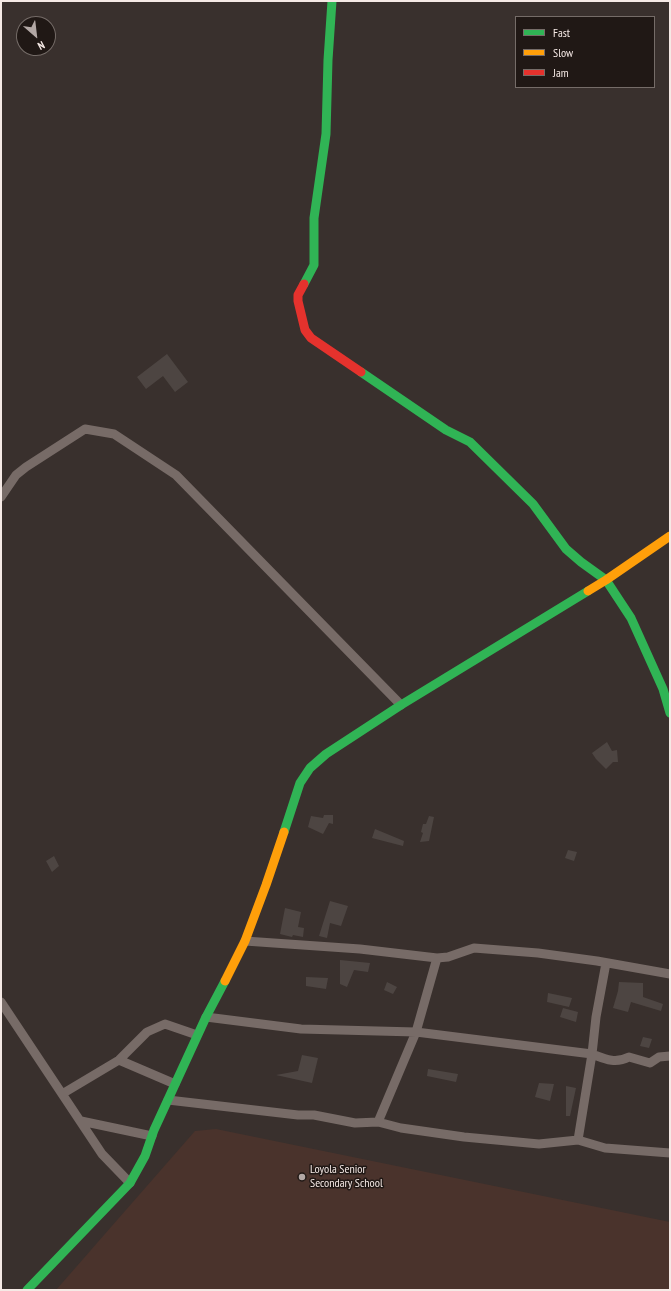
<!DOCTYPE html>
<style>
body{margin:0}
#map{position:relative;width:671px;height:1291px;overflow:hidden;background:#39302d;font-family:"PT Sans Narrow",sans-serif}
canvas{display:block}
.frame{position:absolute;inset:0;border:2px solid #f5e9e5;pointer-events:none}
.legend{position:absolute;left:515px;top:16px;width:140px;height:72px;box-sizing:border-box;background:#201815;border:1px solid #756c68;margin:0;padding:5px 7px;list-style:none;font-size:12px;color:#f5e9e5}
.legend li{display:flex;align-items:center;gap:8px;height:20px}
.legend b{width:20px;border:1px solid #756c68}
.north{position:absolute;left:16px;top:16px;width:40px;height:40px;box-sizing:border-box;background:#201815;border:1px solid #756c68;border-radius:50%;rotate:152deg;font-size:11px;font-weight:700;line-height:16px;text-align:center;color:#f5e9e5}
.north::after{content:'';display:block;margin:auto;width:14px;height:18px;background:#b3a8a5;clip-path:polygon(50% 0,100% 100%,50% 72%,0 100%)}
</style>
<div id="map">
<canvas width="671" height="1291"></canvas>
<div class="frame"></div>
<ul class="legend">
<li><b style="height:5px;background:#30b455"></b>Fast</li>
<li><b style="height:5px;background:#ff9f0a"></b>Slow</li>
<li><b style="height:5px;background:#e5322d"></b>Jam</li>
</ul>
<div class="north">N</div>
</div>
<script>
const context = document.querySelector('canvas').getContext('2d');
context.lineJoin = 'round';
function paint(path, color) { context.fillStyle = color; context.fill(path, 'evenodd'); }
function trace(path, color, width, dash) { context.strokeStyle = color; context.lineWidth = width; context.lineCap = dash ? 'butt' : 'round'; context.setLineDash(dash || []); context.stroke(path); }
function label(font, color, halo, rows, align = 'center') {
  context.font = font + ' "PT Sans Narrow",sans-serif'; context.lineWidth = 3; context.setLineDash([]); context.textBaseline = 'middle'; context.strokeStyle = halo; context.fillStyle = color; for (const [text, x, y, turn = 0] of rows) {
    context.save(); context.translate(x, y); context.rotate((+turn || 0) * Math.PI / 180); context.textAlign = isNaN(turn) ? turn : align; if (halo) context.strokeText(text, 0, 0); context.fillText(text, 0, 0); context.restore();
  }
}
const built = new Path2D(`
 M216,1129L670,1222V1290H56L195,1131Z`);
const building = new Path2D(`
 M167,354L188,382L175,392L163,376L146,389L137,377Z
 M607,742L612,751L617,750L618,762H613L606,769L596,759L592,753Z
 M324,815H333V824L329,823L323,834L308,827L311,816L323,818Z
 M429,816L434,817L429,841L420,842L423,833L421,832L423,824H426Z
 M375,829L404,841L403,846L372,838Z
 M568,850L577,852L574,861L565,858Z
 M54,856L59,866L52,872L46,861Z
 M330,901L348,906L341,926L330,923L327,938L319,936Z
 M285,908L301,912L298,927L304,928L303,937L293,935L292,937L280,934Z
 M340,960L370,963L368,972L354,970L347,987L340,984Z
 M306,977L328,978L326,989L306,986Z
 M387,982L397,987L393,994L384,990Z
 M619,982L643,983V997L663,1004L661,1011L631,1002L628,1012L613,1008L618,991Z
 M548,993L572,998L569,1007L547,1002Z
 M563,1008L578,1012L576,1022L560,1017Z
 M643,1037L652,1039L649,1048L640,1046Z
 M302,1055L318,1058L312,1083L276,1075L298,1071Z
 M428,1069L458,1074L456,1082L427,1076Z
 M539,1083L554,1084L550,1101L535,1097Z
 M566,1086L576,1088L570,1116H566Z`);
const street = new Path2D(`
 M1,497L16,475L26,467L85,429L114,434L176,475L401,705
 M245,941L360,949L437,958L448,957L474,948L538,953L597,961L670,974
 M1,1002L102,1154L130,1183
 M206,1017L301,1029L416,1032L592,1054C605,1059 615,1064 629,1057L650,1063L659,1057L670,1056
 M119,1060L175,1084
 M62,1094L119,1060L147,1032L165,1024L197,1035
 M168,1100L298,1115H314L355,1123L378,1122L401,1128L464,1137L539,1144L578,1140L605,1148L670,1153
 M81,1121L152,1136
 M378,1122L416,1032L437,958
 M578,1140L592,1054L596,1017L606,963`);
const fast = new Path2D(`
 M304,284L314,265V218L326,134L328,60L332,1
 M361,372L446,430L470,442L533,504L566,549L581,562L606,580L631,618L663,689L670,713
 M284,832L300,783L310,768L326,754L401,705L588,591
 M27,1290L130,1183L145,1156L154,1130L206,1017L225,981`);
const slow = new Path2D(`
 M588,591L606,580L670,536
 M225,981L245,941L266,885L284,832`);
const jam = new Path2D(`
 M304,284L298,295V301L305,330L311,338L361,372`);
const markers = [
 [302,1177,4,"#b3a8a5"]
];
const poiNames = [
 ["Loyola Senior",310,1170],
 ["Secondary School",310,1184]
];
paint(built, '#4a332c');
paint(building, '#4d4542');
trace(street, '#776b67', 9);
trace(fast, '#30b455', 9);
trace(slow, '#ff9f0a', 9);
trace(jam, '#e5322d', 9);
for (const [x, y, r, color] of markers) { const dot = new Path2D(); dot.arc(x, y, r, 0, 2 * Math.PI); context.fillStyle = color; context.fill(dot); trace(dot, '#201815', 1.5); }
label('12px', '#f5e9e5', '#201815', poiNames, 'left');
</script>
